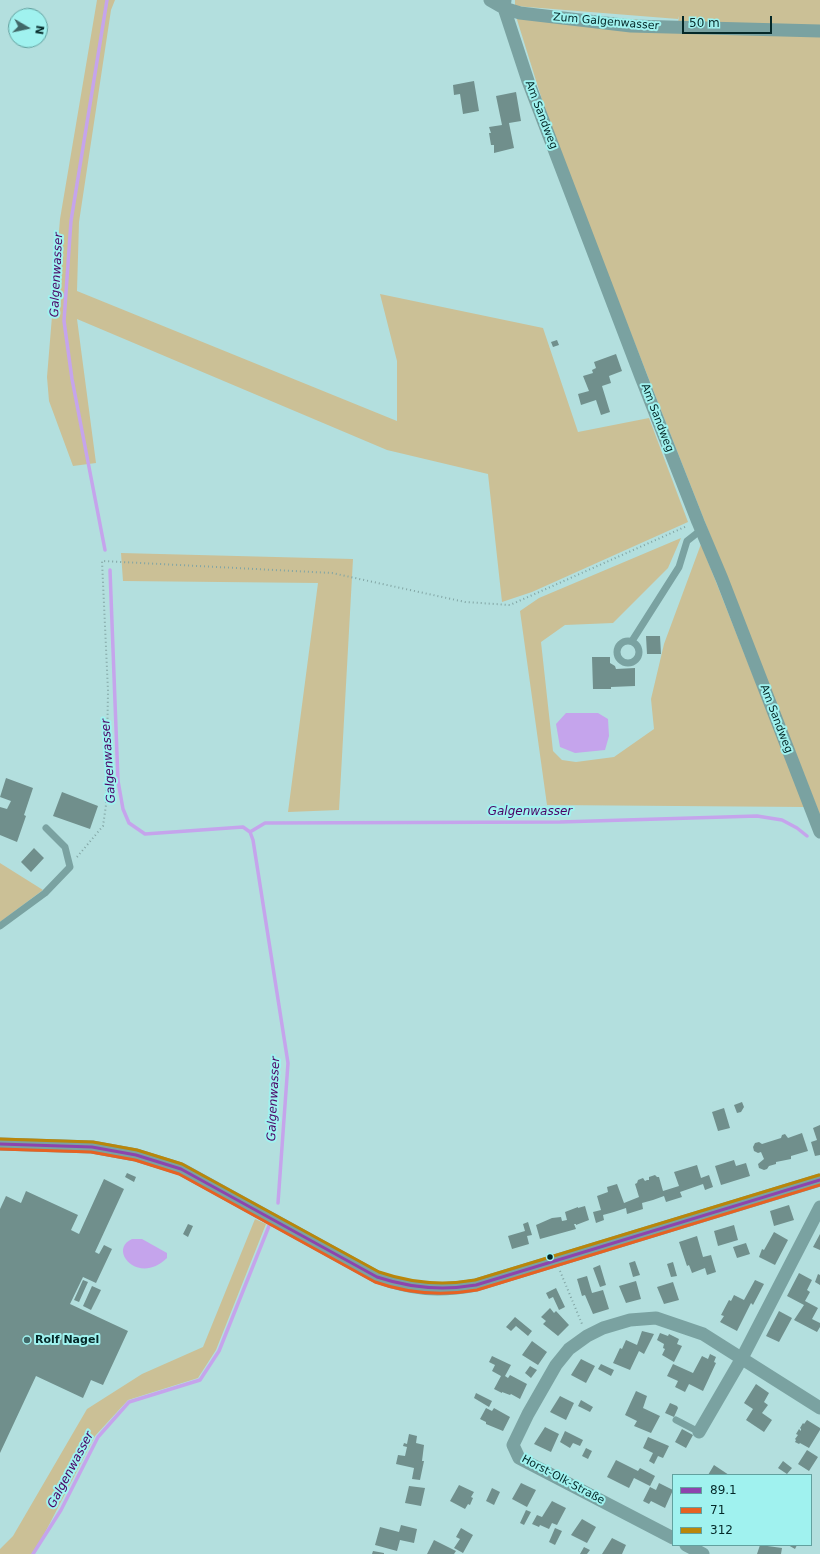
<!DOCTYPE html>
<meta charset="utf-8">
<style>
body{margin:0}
#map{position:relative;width:820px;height:1554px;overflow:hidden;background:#b3dfde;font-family:"DejaVu Sans",sans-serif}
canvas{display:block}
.legend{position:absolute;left:672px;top:1474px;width:140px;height:72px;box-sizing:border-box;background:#a0f2ef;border:1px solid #62a19f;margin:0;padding:5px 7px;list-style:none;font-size:12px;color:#042828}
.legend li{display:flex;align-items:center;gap:8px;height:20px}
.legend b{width:20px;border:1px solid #62a19f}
.north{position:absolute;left:8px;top:8px;width:40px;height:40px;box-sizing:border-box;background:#a0f2ef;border:1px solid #62a19f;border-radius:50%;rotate:99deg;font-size:11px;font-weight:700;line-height:16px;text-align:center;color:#042828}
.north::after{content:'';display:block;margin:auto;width:14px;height:18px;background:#416868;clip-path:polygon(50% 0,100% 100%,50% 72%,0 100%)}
.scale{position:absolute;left:682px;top:16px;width:90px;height:18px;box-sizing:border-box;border:2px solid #042828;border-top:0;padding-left:5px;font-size:12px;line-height:14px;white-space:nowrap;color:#042828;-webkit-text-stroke:3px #a0f2ef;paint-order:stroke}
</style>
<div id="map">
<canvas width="820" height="1554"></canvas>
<ul class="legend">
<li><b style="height:5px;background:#8e44ad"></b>89.1</li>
<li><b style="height:5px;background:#e66222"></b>71</li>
<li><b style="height:5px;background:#ba860a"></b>312</li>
</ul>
<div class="north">N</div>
<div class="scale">50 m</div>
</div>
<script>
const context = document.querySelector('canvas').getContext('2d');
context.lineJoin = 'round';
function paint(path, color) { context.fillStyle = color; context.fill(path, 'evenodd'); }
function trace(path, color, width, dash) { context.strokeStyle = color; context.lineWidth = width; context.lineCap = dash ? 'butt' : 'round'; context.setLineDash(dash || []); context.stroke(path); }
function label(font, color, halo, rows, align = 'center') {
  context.font = font + ' "DejaVu Sans",sans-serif'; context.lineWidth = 4; context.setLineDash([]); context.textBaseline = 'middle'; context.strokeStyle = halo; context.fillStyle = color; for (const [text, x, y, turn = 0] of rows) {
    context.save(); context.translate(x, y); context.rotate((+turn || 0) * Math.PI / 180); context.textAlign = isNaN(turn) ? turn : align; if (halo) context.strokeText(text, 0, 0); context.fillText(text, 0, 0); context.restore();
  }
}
const green = new Path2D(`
 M97,0H115L111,10L79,222L77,291L397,421V361L380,294L543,328L578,432L649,418L688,522L532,592L502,602L488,474L387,450L77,319L96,463L73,466L49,401L47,377L60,219Z
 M515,0H820V815L553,135L514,10L678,23L679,16L678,19L515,6Z
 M681,538L668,568L613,623L565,625L541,642L553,751L562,760L576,762L614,757L654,729L651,699L664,644L701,544L805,807L547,805L520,611L539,598Z
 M121,553L353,559L339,810L288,812L318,583L123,581Z
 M0,863L43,890L0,922Z
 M255,1219L266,1224L216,1350L198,1378L128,1400L95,1436L34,1554H0V1549L13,1536L87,1409L142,1374L203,1347Z`);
const water = new Path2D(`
 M566,713H598L608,719L609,736L605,750L575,753L560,747L556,724Z
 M132,1239H142L167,1253V1258C139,1286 107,1250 132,1239Z`);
const stream = new Path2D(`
 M105,550L72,379L64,321L71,221L107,0
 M110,570L118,781L123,809L129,823L145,834L243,827L250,832L253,840L288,1063L278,1203
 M250,832L265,823L560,822L757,816L782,820L797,828L807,836
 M33,1554L61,1510L98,1437L129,1402L200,1380L219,1351L269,1226`);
const building = new Path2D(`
 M474,81L479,111L463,114L460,94L454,95L453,85Z
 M516,92L521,121L509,123L514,148L494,153V145H491L489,133H491L489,127L502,125L496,96Z
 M557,340L559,345L553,347L551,342Z
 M616,354L622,371L609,376L611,383L602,386L610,412L601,415L596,400L581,405L578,394L589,391L583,376L593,373L592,370L596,368L594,362Z
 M646,636H660L661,654H647Z
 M592,657H610V663L615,666L616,669L635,668V686L611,687V689H593Z
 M6,778L33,788L24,815L26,816L17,842L0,835V807L7,809L11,801L0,797Z
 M62,792L98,806L90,829L53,816Z
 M34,848L44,858L31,872L21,862Z
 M742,1102L744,1107L741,1112L737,1113L734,1105Z
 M724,1108L730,1128L718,1131L712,1112Z
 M820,1125V1155L815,1156L811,1142L817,1140L813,1128Z
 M802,1133L808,1151L791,1156V1159L776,1162V1164L769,1166L767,1169L764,1170L759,1168L758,1164L764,1159L761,1152L758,1153L754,1151L753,1147L755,1143L759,1142L762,1144L781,1138L782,1135L785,1134L788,1138Z
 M734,1160L736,1166L746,1163L750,1176L721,1185L715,1166Z
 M697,1165L701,1178L709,1175L713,1187L705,1190L703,1184L680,1192L682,1197L666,1202L664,1196L653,1200L642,1203L643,1209L627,1214L626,1208L614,1212L603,1215L604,1220L596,1223L593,1212L601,1210L597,1196L608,1192L607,1187L617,1184L624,1203L639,1197L635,1184L637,1183L638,1180L643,1178L645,1181L647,1180H649V1177L655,1175L657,1177H659L663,1191L679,1186L674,1172Z
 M127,1173L136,1177L134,1182L125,1177Z
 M104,1179L124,1189L95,1252L99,1254L104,1245L112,1249L96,1283L83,1277L70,1304L128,1331L103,1385L91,1380L83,1398L36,1376L0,1453V1209L6,1196L21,1203L26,1191L78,1215L71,1230L79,1234Z
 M789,1205L794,1220L774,1226L770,1211Z
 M585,1206L589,1220L576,1225V1224H574L576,1229L540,1239L536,1225L552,1218L561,1217L562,1221L567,1220L565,1212L578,1207V1208Z
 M528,1222L532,1235L527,1236L529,1244L512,1249L508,1236L525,1231L523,1224Z
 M188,1224L193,1226L188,1237L183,1234Z
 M734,1225L738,1240L718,1246L714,1231Z
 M774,1232L788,1240L775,1265L759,1257L762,1249L764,1250Z
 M820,1234V1250L813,1247Z
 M697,1236L703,1257L711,1255L716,1272L707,1275L705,1268L692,1273L689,1265L687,1266L679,1242Z
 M746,1243L750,1254L737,1258L733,1247Z
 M635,1261L640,1275L633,1277L629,1263Z
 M673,1262L677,1276L671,1277L667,1264Z
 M600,1265L606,1285L600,1287L593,1268Z
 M799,1273L812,1280L807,1290L810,1292L805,1301L818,1308L812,1319L820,1323V1327L817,1332L794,1320L804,1305L787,1296Z
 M818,1274L820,1275V1285L815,1282Z
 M587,1276L592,1293L603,1290L609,1309L593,1314L585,1295L582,1296L577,1279Z
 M83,1280L88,1282L79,1302L74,1300Z
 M755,1280L764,1284L753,1305L751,1303L737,1331L720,1322L724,1316L721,1315L729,1300L731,1301L734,1295L744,1300Z
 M636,1281L641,1299L626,1303L619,1286Z
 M673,1282L679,1300L664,1304L657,1287Z
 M92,1286L101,1290L91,1310L83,1306Z
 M556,1288L565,1307L559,1310L553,1297L549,1299L546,1293Z
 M550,1308L554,1313L556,1311L569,1325L558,1336L543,1324L546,1321L541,1317Z
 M779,1311L792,1318L779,1342L766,1336Z
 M515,1317L532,1331L528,1336L516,1326L511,1331L506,1327Z
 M642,1331L654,1334L644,1354L639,1351L630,1370L613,1363L620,1348L622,1349L626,1340L637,1345Z
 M660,1333L668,1336L669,1334L679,1339L677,1344L682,1346L674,1362L662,1355L665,1349L663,1348L664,1344L657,1340Z
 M532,1341L547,1352L538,1365L522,1355Z
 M710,1354L716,1357L714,1362L716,1363L703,1391L689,1384L685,1392L675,1387L678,1381L667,1376L673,1364L693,1373L702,1356L708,1359Z
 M492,1356L511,1365L505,1376L508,1378L510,1375L527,1384L520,1399L511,1394L510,1395L502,1392V1393L494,1389L501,1376L492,1371L495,1365L489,1362Z
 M581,1359L595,1366L586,1383L571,1375Z
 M601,1364L614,1370L611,1376L598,1369Z
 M530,1366L537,1370L531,1378L525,1373Z
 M756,1384L769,1393L764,1402L768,1405L762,1413L772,1420L764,1432L746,1420L753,1409L744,1403Z
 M636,1391L647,1396L643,1408L660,1416L651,1433L634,1426L637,1421L625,1415Z
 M476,1393L492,1401L489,1407L474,1398Z
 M560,1396L574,1403L566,1420L550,1412Z
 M581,1400L593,1407L590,1412L578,1406Z
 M670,1403L677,1406L678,1408L674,1417L665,1413Z
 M486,1408L492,1411L494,1408L510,1417L503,1431L486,1424V1422L480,1419Z
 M807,1420L820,1428V1430L809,1448L800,1443L799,1444L795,1442L796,1440L795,1439L798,1435L796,1434L799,1429L801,1431V1429L800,1428L803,1423L804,1424Z
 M545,1427L559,1434L551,1452L534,1444Z
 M682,1429L693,1435L686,1448L675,1442Z
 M565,1431L583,1440L580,1446L573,1443L570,1448L560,1442Z
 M409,1434L417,1436L416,1443L424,1445L422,1461H424L420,1480L412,1479L414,1468L396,1464L398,1455L405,1456L407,1447L403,1446L404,1443L407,1444Z
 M648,1437L669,1446L663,1458L658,1456L654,1464L649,1461L653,1453L643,1448Z
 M586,1448L592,1451L588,1459L582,1456Z
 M807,1450L818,1457L809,1471L798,1464Z
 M616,1460L638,1471L640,1468L655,1476L650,1486L634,1478L629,1488L607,1477Z
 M783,1461L792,1468L787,1474L778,1468Z
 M714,1465L729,1475H708Z
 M521,1483L536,1490L527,1507L512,1499Z
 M659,1483L673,1490L665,1508L651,1501L649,1504L643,1501L650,1487L656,1490Z
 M459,1485L474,1492L471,1497L473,1498L470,1505L468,1504L465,1509L450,1501Z
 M409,1486L425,1488L421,1506L405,1503Z
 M492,1488L500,1492L494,1505L486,1501Z
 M552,1501L566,1508L557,1525L552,1523L549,1529L540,1525L539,1527L532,1524L537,1515L542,1517Z
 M526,1510L531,1512L524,1525L520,1523Z
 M582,1519L596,1527L587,1543L571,1535Z
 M401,1525L417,1529L414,1543L400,1540L397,1551L375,1545L380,1527L399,1532Z
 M461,1528L473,1535L463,1553L454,1548L460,1539L456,1537Z
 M555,1528L562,1531L555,1545L549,1542Z
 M612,1538L626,1545L622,1554H602Z
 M434,1540L456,1551L454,1554H427Z
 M760,1545L782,1548L781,1554H757Z
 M788,1545H797L795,1549Z
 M584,1547L590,1550L587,1554H580Z
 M373,1551L384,1553V1554H372Z`);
const path = new Path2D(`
 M77,857L103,826L106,805L108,691L102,561L332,573L465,602L510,605L687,526
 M560,1271L582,1324`);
const service = new Path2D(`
 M617 652a11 11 0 1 1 22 0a11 11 0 1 1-22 0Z
 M632,641L679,567L687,541L701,530
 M0,926L45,893L70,867L65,847L46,828
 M676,1420L699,1432`);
const minor = new Path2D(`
 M490,0L504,8L520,13L631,26L820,31
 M505,0L504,8L528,81L641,377L698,522L722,579L820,832
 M0,1144L92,1147L136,1155L181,1169L377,1277C412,1290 439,1292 476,1285L820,1180
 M699,1432L742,1358L820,1207
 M673,1538L519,1458L513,1445L528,1414L556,1365L569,1349L587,1336L603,1328L630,1320L656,1318L703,1334L820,1408
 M686,1545L703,1554`);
const bus1 = new Path2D(`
 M0,1144L92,1147L136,1155L181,1169L377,1277C410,1288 441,1291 476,1285L820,1180`);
const bus2 = new Path2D(`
 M0,1149L91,1152L135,1160L179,1174L375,1282C409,1294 442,1296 477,1290L820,1185`);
const bus3 = new Path2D(`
 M0,1139L93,1142L137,1150L182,1164L379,1272C411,1283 441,1286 475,1280L819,1175`);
const markers = [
 [550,1257,3.5,"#042828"],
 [27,1340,4,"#416868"]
];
const streetNames = [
 ["Zum Galgenwasser",606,22,5],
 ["Am Sandweg",541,115,69],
 ["Am Sandweg",657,418,69],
 ["Am Sandweg",776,719,69],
 ["Horst-Olk-Straße",563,1480,28]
];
const poiNames = [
 ["Rolf Nagel",35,1340]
];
const waterNames = [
 ["Galgenwasser",57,275,-87],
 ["Galgenwasser",109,761,-94],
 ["Galgenwasser",530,812],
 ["Galgenwasser",274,1099,-87],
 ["Galgenwasser",71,1470,-62]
];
paint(green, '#cbc096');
paint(water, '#c5a4ec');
trace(stream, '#c5a4ec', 3.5);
paint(building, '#708f8c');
trace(path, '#82a5a4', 2, [1, 3]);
trace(service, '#7aa2a1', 7);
trace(minor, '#7aa2a1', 13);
trace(bus1, '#8e44ad', 3);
trace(bus2, '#e66222', 3);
trace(bus3, '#ba860a', 3);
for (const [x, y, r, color] of markers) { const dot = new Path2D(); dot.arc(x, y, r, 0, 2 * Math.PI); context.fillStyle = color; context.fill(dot); trace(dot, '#a0f2ef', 1.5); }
label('11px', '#042828', '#a0f2ef', streetNames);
label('bold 11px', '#042828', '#a0f2ef', poiNames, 'left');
label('italic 12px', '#490164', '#a0f2ef', waterNames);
</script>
